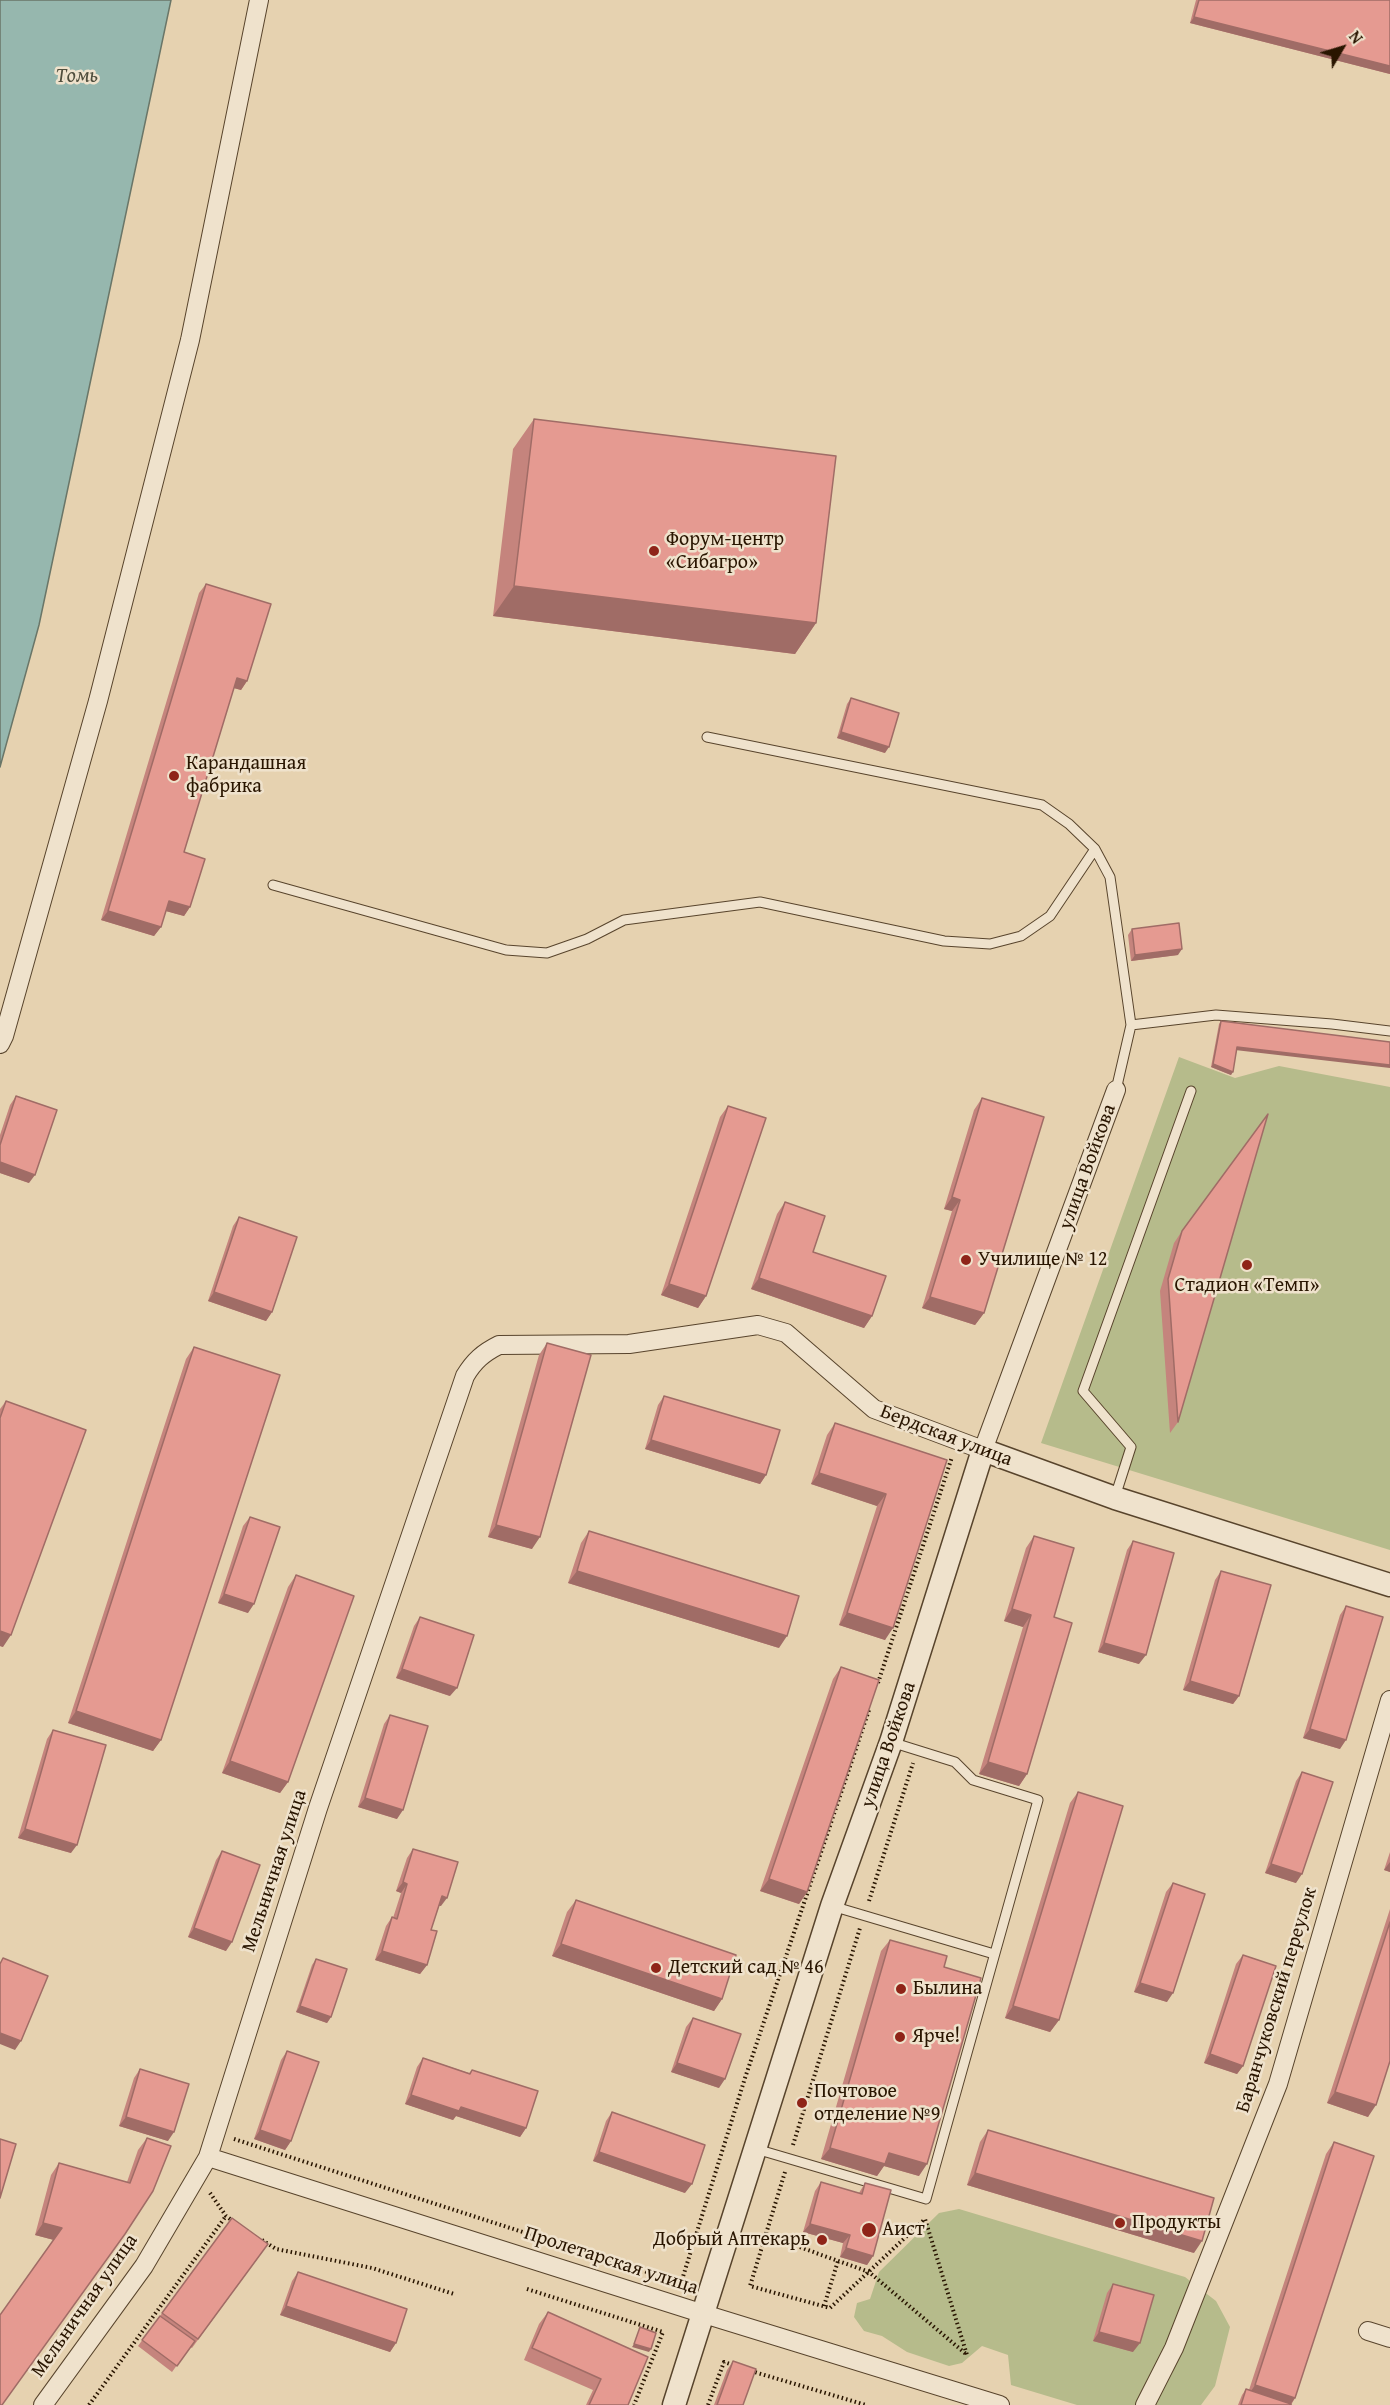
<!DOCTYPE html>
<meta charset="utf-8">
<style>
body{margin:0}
#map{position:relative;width:1390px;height:2405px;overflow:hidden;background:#e6d2b0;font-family:"Gentium Book Plus",serif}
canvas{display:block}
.north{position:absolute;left:1312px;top:18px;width:60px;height:60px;-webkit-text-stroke:4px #efe2cc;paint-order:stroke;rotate:52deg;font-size:16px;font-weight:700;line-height:24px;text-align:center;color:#291500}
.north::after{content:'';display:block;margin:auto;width:21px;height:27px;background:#291500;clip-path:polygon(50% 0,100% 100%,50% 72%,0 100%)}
</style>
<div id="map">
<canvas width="1390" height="2405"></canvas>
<div class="north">N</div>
</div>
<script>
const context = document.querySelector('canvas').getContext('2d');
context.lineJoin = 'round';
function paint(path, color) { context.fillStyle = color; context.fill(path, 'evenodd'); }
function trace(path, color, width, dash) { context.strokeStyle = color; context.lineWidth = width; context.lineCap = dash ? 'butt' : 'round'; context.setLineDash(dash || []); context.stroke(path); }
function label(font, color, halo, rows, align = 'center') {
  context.font = font + ' "Gentium Book Plus",serif'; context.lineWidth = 5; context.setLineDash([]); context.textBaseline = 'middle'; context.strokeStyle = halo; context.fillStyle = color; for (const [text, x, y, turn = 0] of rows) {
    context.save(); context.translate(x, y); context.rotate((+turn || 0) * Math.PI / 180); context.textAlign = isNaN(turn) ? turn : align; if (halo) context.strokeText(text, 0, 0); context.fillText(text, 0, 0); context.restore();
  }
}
const green = new Path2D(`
 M1179,1057L1235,1078L1279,1066L1390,1087V1550L1041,1443Z
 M959,2209L1185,2277L1216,2301L1230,2327L1215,2386L1201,2405H1077L1011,2385L1008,2355L982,2346L962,2363L949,2366L907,2352L882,2336L864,2331L854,2317L857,2303L870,2299L879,2272L939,2213Z`);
const water = new Path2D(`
 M0,0H171L39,625L0,767Z`);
const path = new Path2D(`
 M878,1683L952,1457
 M869,1901L913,1763
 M234,2139L681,2283L745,2078L869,1710
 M793,2145L860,1928
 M785,2172L750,2286L830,2308L925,2219L967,2355
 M210,2193L226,2216L233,2221
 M766,2235L869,2272L966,2354
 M262,2240L276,2249L372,2268L454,2294
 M527,2289L663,2332L634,2405
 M824,2306L838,2261
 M751,2371L866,2405
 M89,2405L226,2216
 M708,2405L724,2362L736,2366`);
const service = new Path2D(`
 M707,737L1042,805L1069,824L1095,849L1110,877L1131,1025L1116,1090
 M273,885L506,950L547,953L587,939L624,920L760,902L944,941L990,944L1021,936L1050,916L1095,849
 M1131,1025L1216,1015L1332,1024L1390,1031
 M1115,1497L1131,1447L1083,1391L1191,1091
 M832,1906L994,1954
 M756,2149L926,2199L1038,1800L973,1780L955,1762L891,1742`);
const minor = new Path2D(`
 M0,1044L4,1036L98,701L190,340L259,0
 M208,2157L704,2314L1000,2405
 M1368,2331L1390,2338
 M43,2405L144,2266L208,2157L318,1808L465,1376C474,1361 483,1353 499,1345L629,1344L758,1325L786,1333L874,1409L983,1450L1116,1090
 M1145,2405L1174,2348L1278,2084L1390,1700`);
const tertiary = new Path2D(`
 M674,2405L832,1906L891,1742L983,1450L1115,1498L1390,1585`);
const wall = new Path2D(`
 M1196,0H1390V74L1190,23Z
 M534,419L816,623L795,654L493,616L513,449Z
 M206,584L247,681L241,690L234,688L184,852L190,907L184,916L166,911L161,927L154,936L101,920L199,593Z
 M851,698L885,753L837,738L847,704Z
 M1132,929L1178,955L1131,961L1128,935Z
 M1221,1021L1237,1050L1231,1075L1211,1067L1219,1024Z
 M16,1096L29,1183L0,1173V1135L10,1105Z
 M982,1098L984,1313L975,1325L922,1308L952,1211L944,1209L974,1110Z
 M728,1106L706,1296L698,1308L661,1295L720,1117Z
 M785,1202L813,1252L872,1316L864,1328L751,1289L777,1214Z
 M239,1217L272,1312L266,1321L208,1301L233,1226Z
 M1182,1231L1178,1422L1170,1433L1160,1291L1174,1243Z
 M547,1343L532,1549L488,1537L539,1355Z
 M194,1347L161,1740L153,1751L68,1723L186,1359Z
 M664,1396L766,1475L760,1484L645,1449L658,1405Z
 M6,1401L3,1647L0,1646V1409Z
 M835,1423L947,1460L885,1640L839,1625L877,1506L811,1484L827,1435Z
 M250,1517L248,1613L218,1603L243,1526Z
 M589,1531L779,1648L568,1583L581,1543Z
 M1034,1536L1054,1617L1027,1774L1019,1786L979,1774L1023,1627L1004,1621L1026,1548Z
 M1133,1541L1139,1664L1098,1652L1127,1550Z
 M1221,1571L1239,1696L1233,1704L1183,1690L1215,1580Z
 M296,1575L288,1782L280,1793L222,1773L288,1587Z
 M1346,1606L1340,1749L1303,1738L1340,1615Z
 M420,1617L450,1696L396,1678L414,1626Z
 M841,1667L807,1892L799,1904L760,1891L833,1679Z
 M390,1715L397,1819L358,1807L384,1724Z
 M53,1730L71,1853L18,1838L47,1739Z
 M1302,1772L1296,1883L1265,1873L1296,1781Z
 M1078,1792L1059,2020L1050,2032L1005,2018L1070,1803Z
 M413,1849L441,1906H439L431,1930L427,1965L420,1974L375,1960L386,1926L392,1917L393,1918L401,1893L396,1891L407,1858Z
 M222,1851L226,1951L188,1937L216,1860Z
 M1390,1852V1872L1384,1870Z
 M1173,1883L1167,2002L1134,1992L1166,1892Z
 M576,1900L722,1999L714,2011L552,1956L567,1912Z
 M1390,1909V2061L1368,2117L1327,2103Z
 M890,1940L944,1967L919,2176L884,2166L877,2176L821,2159L881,1951Z
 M1243,1955V2066L1237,2074L1204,2063L1236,1964Z
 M316,1959L331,2017L327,2023L296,2012L312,1965Z
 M693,2018L719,2088L671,2072L686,2027Z
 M287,2051L291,2141L285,2150L254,2139L281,2060Z
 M423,2058L469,2073L472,2070L526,2128L520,2137L456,2116L453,2120L405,2104L417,2067Z
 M140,2069L168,2141L119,2126L134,2078Z
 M612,2112L685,2193L593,2161L606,2121Z
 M988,2130L1194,2253L967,2185L980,2142Z
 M147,2138L171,2146L2,2405L54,2240L35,2235L51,2175L59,2163L127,2182L138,2150Z
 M1334,2142L1295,2398L1291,2405H1238L1242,2395L1246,2389L1249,2390L1326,2154Z
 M821,2182L859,2193L865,2183L873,2256L867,2265L840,2257L843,2243L803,2232L815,2191Z
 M232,2218L268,2244L192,2348L190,2347L172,2372L138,2346Z
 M298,2272L396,2343L390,2352L280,2315L292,2281Z
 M1113,2284L1133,2352L1093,2341L1107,2293Z
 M548,2312L628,2405H586L593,2390L524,2360L539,2324Z
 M733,2361L743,2405H714L727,2370Z`);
const shadedWall = new Path2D(`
 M1194,17L1390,66V74L1190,23Z
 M514,586L816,623L795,654L493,616Z
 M237,678L247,681L241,690L230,687Z
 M841,732L889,747L885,753L837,738Z
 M169,901L190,907L184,916L162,910Z
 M108,911L161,927L154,936L101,920Z
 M1182,949L1178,955L1131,961L1135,955Z
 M1237,1047L1390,1065V1068L1235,1050Z
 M1213,1064L1233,1072L1231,1075L1211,1067Z
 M0,1162L35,1175L29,1183L0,1173Z
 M952,1197L960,1200L952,1211L944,1209Z
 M759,1278L872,1316L864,1328L751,1289Z
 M669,1284L706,1296L698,1308L661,1295Z
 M214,1292L272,1312L266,1321L208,1301Z
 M930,1297L984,1313L975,1325L922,1308Z
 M651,1440L766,1475L760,1484L645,1449Z
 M819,1473L886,1494L877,1506L811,1484Z
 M496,1525L540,1537L532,1549L488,1537Z
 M577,1571L787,1636L779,1648L568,1583Z
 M224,1594L254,1604L248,1613L218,1603Z
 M1012,1609L1031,1615L1023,1627L1004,1621Z
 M847,1613L893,1628L885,1640L839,1625Z
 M0,1631L11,1635L3,1647L0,1646Z
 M1104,1643L1146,1655L1139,1664L1098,1652Z
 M402,1669L457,1688L450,1696L396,1678Z
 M1190,1681L1239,1696L1233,1704L1183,1690Z
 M76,1711L161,1740L153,1751L68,1723Z
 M1310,1729L1346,1740L1340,1749L1303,1738Z
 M230,1761L288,1782L280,1793L222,1773Z
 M988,1762L1027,1774L1019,1786L979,1774Z
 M365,1798L403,1810L397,1819L358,1807Z
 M25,1829L77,1845L71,1853L18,1838Z
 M1390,1862V1872L1384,1870Z
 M1271,1864L1302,1874L1296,1883L1265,1873Z
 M769,1879L807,1892L799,1904L760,1891Z
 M403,1882L407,1884L401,1893L396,1891Z
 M442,1896L447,1898L441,1906L435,1905Z
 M194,1928L232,1942L226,1951L188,1937Z
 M561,1944L722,1999L714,2011L552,1956Z
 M382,1951L427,1965L420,1974L375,1960Z
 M1140,1983L1173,1993L1167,2002L1134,1992Z
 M300,2006L331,2017L327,2023L296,2012Z
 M1013,2006L1059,2020L1050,2032L1005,2018Z
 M0,2033L21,2041L15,2050L0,2044Z
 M1210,2054L1243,2066L1237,2074L1204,2063Z
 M677,2063L725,2079L719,2088L671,2072Z
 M1335,2092L1376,2105L1368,2117L1327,2103Z
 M411,2095L461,2107L526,2128L520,2137L456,2116L453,2120L405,2104Z
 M126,2117L174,2132L168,2141L119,2126Z
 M260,2130L291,2141L285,2150L254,2139Z
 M830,2148L889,2153L927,2164L919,2176L884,2166L877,2176L821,2159Z
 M599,2152L692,2184L685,2193L593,2161Z
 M975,2173L1202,2241L1194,2253L967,2185Z
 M43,2223L62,2228L54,2240L35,2235Z
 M810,2224L850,2235L843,2243L803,2232Z
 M846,2248L873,2256L867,2265L840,2257Z
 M286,2306L396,2343L390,2352L280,2315Z
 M1099,2332L1140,2343L1133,2352L1093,2341Z
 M634,2344L651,2349L649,2352L632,2347Z
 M1255,2385L1295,2398L1290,2405L1247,2397Z`);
const building = new Path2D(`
 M1199,0H1390V66L1194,17Z
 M534,419L836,456L816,623L514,586Z
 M206,584L271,604L247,681L237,678L184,852L205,859L190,907L169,901L161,927L108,911Z
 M851,698L899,713L889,747L841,732Z
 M1179,923L1182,949L1135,955L1132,929Z
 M1221,1021L1390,1042V1065L1237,1047L1233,1072L1213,1064Z
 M16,1096L57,1110L35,1175L0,1162V1145Z
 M982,1098L1044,1117L984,1313L930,1297L960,1200L952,1197Z
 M728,1106L766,1118L706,1296L669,1284Z
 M1268,1114L1178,1422L1168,1279L1182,1231Z
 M785,1202L825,1216L813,1252L886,1276L872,1316L759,1278Z
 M239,1217L297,1237L272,1312L214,1292Z
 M547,1343L591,1355L540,1537L496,1525Z
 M194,1347L280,1375L161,1740L76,1711Z
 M664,1396L780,1430L766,1475L651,1440Z
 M6,1401L86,1430L11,1635L0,1631V1418Z
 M835,1423L947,1460L893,1628L847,1613L886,1494L819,1473Z
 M250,1517L280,1527L254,1604L224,1594Z
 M589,1531L799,1596L787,1636L577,1571Z
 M1034,1536L1074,1548L1054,1617L1072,1623L1027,1774L988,1762L1031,1615L1012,1609Z
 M1133,1541L1174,1553L1146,1655L1104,1643Z
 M1221,1571L1271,1585L1239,1696L1190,1681Z
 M296,1575L354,1596L288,1782L230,1761Z
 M1346,1606L1383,1617L1346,1740L1310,1729Z
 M420,1617L474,1635L457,1688L402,1669Z
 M841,1667L879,1680L807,1892L769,1879Z
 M390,1715L428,1726L403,1810L365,1798Z
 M53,1730L106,1745L77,1845L25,1829Z
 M1302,1772L1333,1782L1302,1874L1271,1864Z
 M1078,1792L1123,1806L1059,2020L1013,2006Z
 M413,1849L458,1862L447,1898L442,1896L431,1930L437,1931L427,1965L382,1951L392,1917L397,1919L407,1884L403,1882Z
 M222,1851L260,1865L232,1942L194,1928Z
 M1173,1883L1205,1894L1173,1993L1140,1983Z
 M576,1900L736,1955L722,1999L561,1944Z
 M1390,1922V2061L1376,2105L1335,2092Z
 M890,1940L947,1956L944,1967L981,1978L927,2164L889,2153L885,2164L830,2148Z
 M1243,1955L1276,1966L1243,2066L1210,2054Z
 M3,1958L48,1976L21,2041L0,2033V1964Z
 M316,1959L347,1969L331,2017L300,2006Z
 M693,2018L741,2034L725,2079L677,2063Z
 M287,2051L319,2062L291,2141L260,2130Z
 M423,2058L470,2074L472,2070L538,2091L526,2128L461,2107L459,2111L411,2095Z
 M140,2069L189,2084L174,2132L126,2117Z
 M612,2112L705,2145L692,2184L599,2152Z
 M988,2130L1214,2198L1202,2241L975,2173Z
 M147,2138L171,2146L153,2191L125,2234L2,2405H0V2315L62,2228L43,2223L59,2163L130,2183Z
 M0,2139L16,2144L0,2198Z
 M1334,2142L1374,2156L1295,2398L1255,2385Z
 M821,2182L862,2194L865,2183L891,2190L873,2256L846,2248L850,2235L810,2224Z
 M232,2218L268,2244L198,2339L162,2313Z
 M298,2272L407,2309L396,2343L286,2306Z
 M1113,2284L1154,2295L1140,2343L1099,2332Z
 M548,2312L648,2357L628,2405H589L601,2379L532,2348Z
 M160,2316L195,2341L177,2366L142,2340Z
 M640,2327L656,2333L651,2349L634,2344Z
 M733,2361L756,2369L743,2405H717Z
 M1246,2389L1291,2404V2405H1241Z`);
const markers = [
 [654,551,6,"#8f2418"],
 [174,776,6,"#8f2418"],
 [966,1260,6,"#8f2418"],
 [1247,1265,6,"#8f2418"],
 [656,1968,6,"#8f2418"],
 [901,1989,6,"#8f2418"],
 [900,2037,6,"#8f2418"],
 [802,2103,6,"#8f2418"],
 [1120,2223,6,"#8f2418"],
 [869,2230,8,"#8f2418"],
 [822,2240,6,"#8f2418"]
];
const poiNames = [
 ["Форум-центр",666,540],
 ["«Сибагро»",666,563],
 ["Карандашная",186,764],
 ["фабрика",186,787],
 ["Училище № 12",978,1260],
 ["Стадион «Темп»",1247,1286,"center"],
 ["Детский сад № 46",668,1968],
 ["Былина",913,1989],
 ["Ярче!",912,2037],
 ["Почтовое",814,2092],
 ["отделение №9",814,2115],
 ["Продукты",1132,2223],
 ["Аист",882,2230],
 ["Добрый Аптекарь",810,2240,"right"]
];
const streetNames = [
 ["улица Войкова",1088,1167,-70],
 ["Бердская улица",946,1436,21],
 ["улица Войкова",889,1745,-71],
 ["Мельничная улица",275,1871,-72],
 ["Баранчуковский переулок",1277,2000,-73],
 ["Пролетарская улица",611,2261,18],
 ["Мельничная улица",85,2306,-55]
];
const waterNames = [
 ["Томь",77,77]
];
paint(green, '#b6bb8b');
paint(water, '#96b7ae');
trace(water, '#6a7668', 1.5);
trace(service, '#58442c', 11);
trace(minor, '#58442c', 20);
trace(tertiary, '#58442c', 25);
trace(path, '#291500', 4, [1.5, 3]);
trace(service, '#efe2cc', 9);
trace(minor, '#efe2cc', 18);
trace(tertiary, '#efe2cc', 22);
paint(wall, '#c5847d');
paint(shadedWall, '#a06c66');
paint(building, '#e59a91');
trace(building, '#a06c66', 1.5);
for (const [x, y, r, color] of markers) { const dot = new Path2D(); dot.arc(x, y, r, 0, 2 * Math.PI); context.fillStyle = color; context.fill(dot); trace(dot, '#efe2cc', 2); }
label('20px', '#291500', '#efe2cc', poiNames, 'left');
label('20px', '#291500', '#efe2cc', streetNames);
label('italic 21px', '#4f4e3d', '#efe2cc', waterNames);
</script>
